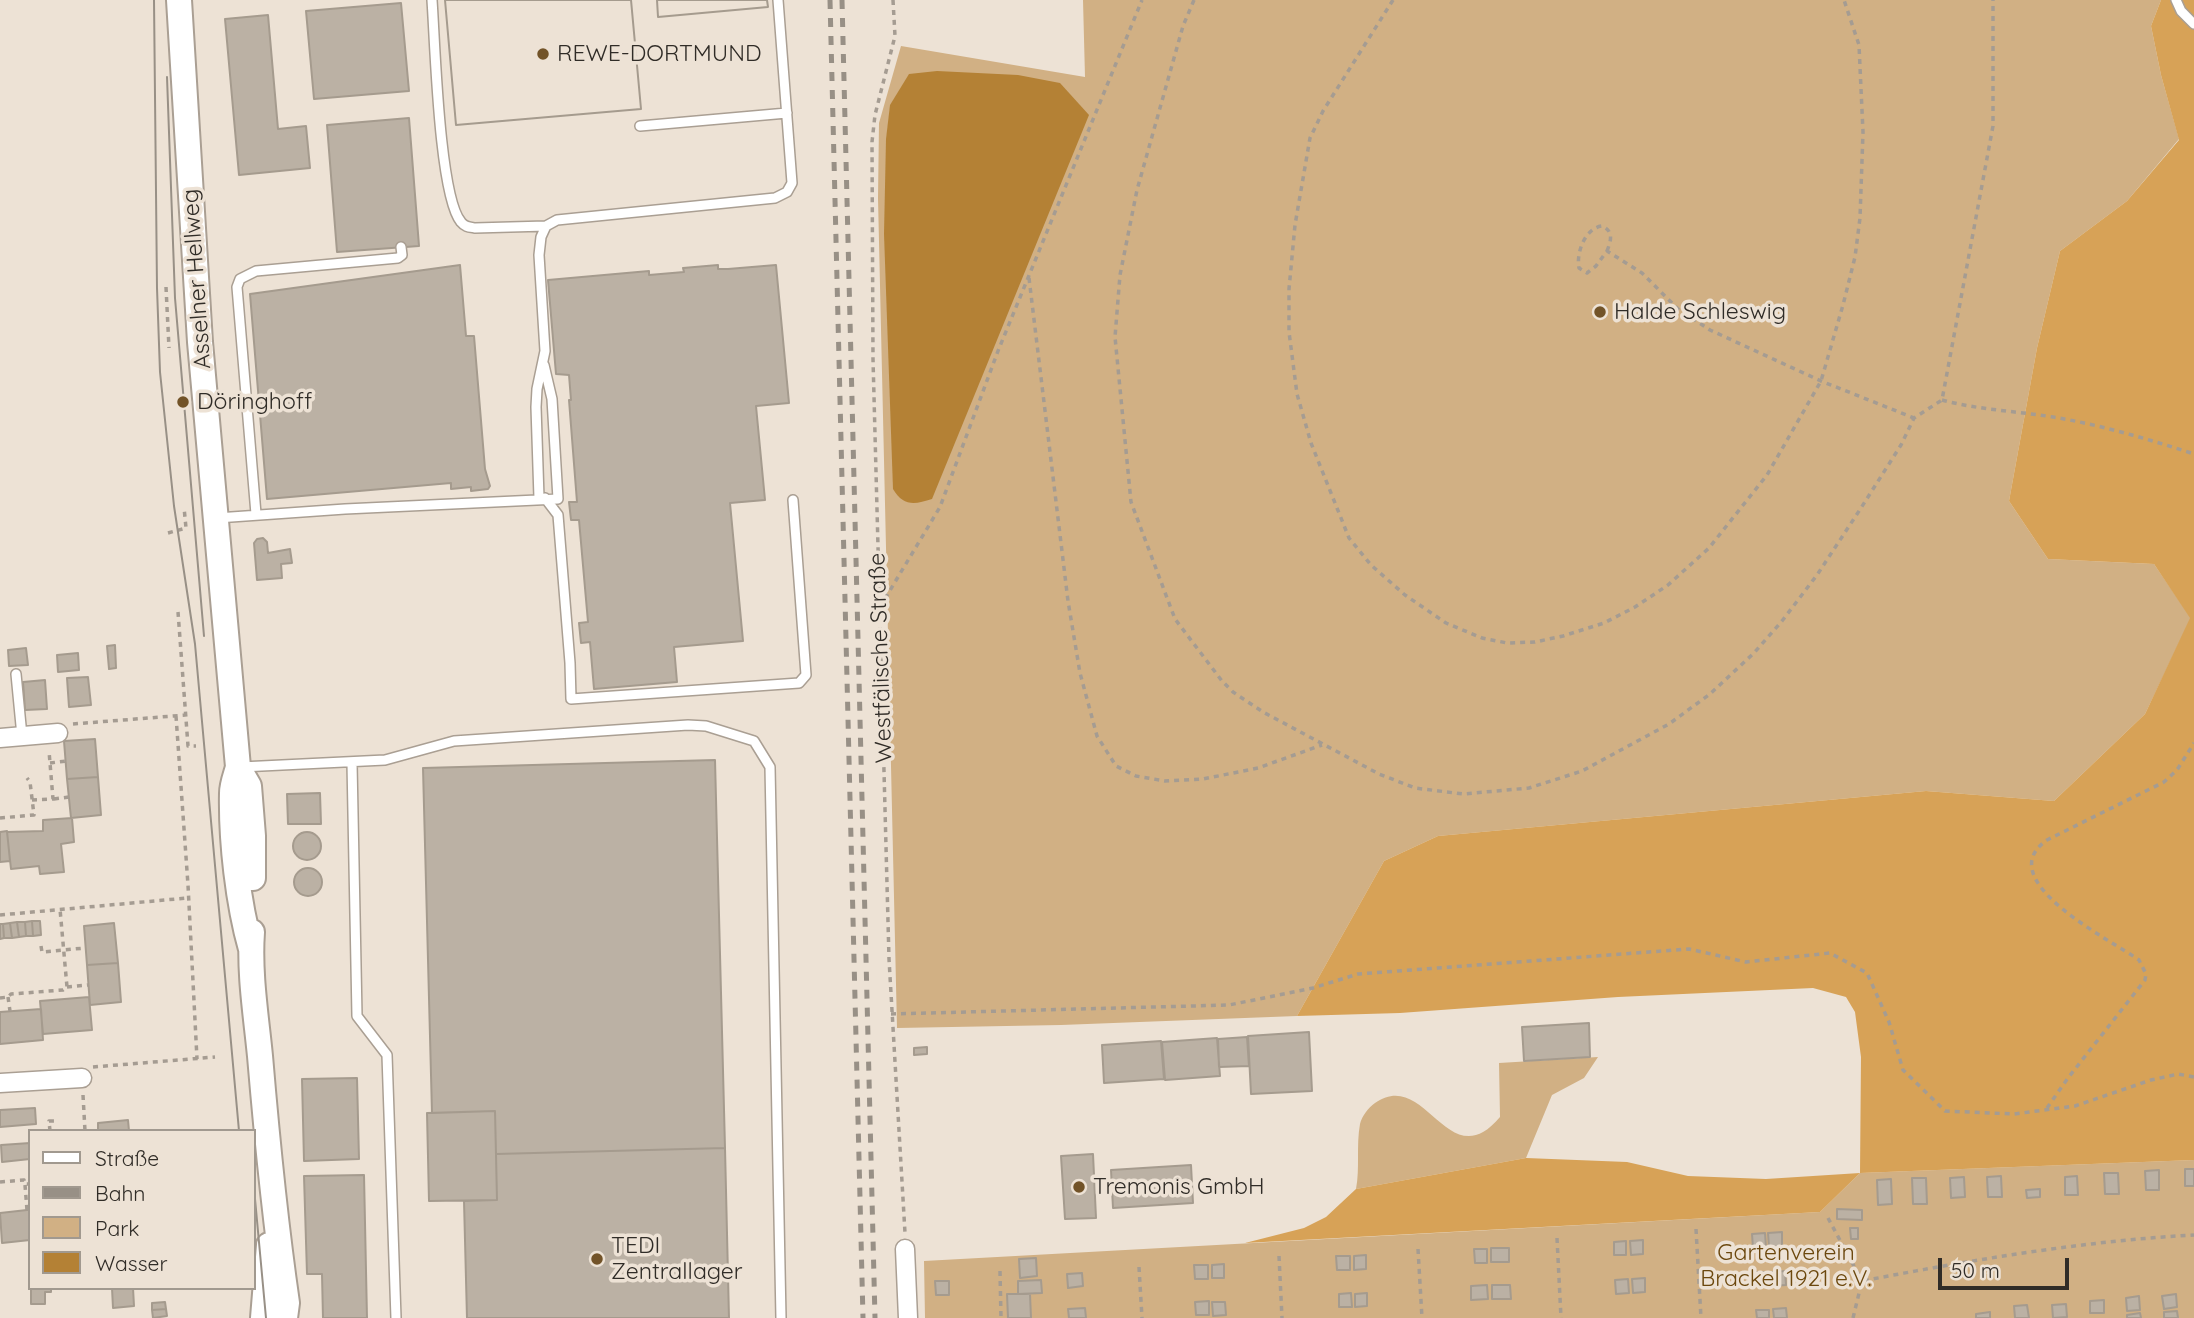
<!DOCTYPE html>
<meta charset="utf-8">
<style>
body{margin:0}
#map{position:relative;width:2194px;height:1318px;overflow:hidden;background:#ede2d5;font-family:Quicksand,sans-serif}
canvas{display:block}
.legend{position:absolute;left:28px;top:1129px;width:228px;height:161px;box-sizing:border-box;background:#ede2d5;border:2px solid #a1998f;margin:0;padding:9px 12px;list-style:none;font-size:21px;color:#302c27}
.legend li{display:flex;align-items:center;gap:14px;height:35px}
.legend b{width:35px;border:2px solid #a1998f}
.scale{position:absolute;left:1938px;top:1258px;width:131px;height:32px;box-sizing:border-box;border:4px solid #302c27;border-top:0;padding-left:9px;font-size:21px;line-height:24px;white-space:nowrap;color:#302c27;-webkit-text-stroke:5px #ede2d5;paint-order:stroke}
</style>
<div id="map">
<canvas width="2194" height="1318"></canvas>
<ul class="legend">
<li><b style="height:9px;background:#fff"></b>Straße</li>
<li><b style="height:9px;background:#989086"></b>Bahn</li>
<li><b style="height:19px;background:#d1b084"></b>Park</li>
<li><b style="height:19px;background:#b48135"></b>Wasser</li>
</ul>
<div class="scale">50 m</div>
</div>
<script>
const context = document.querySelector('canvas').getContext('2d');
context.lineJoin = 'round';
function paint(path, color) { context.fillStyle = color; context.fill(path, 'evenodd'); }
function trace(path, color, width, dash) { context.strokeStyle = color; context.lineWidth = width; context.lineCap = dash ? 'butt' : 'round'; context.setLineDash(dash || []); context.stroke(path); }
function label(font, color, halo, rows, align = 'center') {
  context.font = font + ' Quicksand,sans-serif'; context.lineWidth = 7; context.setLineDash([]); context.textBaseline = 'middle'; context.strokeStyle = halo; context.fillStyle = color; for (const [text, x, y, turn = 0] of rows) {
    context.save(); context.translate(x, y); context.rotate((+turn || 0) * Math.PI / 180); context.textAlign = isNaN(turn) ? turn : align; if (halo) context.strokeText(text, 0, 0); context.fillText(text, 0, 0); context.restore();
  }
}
const green = new Path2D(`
 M1083,0H2161L2151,26L2161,75L2179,139L2127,201L2060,251L2037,348L2009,501L2048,559L2154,564L2191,618L2145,714L2054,801L1926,791L1438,836L1384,861L1297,1016L1061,1025L897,1028L878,198L879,123L901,46L1085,77Z
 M1598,1057L1584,1078L1552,1095L1526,1158L1356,1189C1360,1168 1356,1146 1360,1124C1362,1116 1368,1108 1375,1103C1426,1067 1448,1179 1500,1117L1499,1063Z
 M2194,1160V1318H925L924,1261L1820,1212L1860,1173Z`);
const forest = new Path2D(`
 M2161,0H2194V1160L1860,1173L1820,1212L1245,1243L1304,1228L1326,1217L1356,1189L1526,1158L1627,1162L1688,1176L1766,1179L1860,1173L1861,1057L1855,1012L1846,997L1813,988L1618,997L1400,1013L1297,1016L1384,861L1438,836L1926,791L2054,801L2145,714L2190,618L2154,564L2048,559L2009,501L2037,348L2060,251L2127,201L2179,140L2161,75L2151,26Z`);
const water = new Path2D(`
 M937,71L1018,75L1060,83L1089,115L932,499C914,505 903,506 893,489L884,234L886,139L890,105L909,74Z`);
const building = new Path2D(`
 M445,0H631L641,109L456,125Z
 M445,0H631L641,109L456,125Z
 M657,0H767L768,7L658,17Z
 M657,0H767L768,7L658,17Z
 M401,3L409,91L314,99L306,11Z
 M268,15L278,129L306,126L310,168L239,175L225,19Z
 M409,118L419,246L337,252L327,125Z
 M460,265L466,336H474L485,469L490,486L488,489L471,491V487L451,489V483L267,499L250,294Z
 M718,265V269H728L776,265L789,403L756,406L765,500L730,503L743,641L674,647L677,682L594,689L590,642L581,643L579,623L588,622L579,520H571L569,502H577L569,400H571L569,375L556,374L548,280L649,271V275L684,272L683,268Z
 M263,538L267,542L268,553L290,549L292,563L281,564L282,578L257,580L254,543L257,539Z
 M115,645L116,668L109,669L107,646Z
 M26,648L28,665L9,666L8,650Z
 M78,653L79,670L58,672L57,655Z
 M88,677L91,705L69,707L67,678Z
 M45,680L47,709L25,710L23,682Z
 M95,739L98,777L67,779L64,741Z
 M715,760L725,1148L496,1154L495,1111L432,1113L423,768Z
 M98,777L101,815L71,818L67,779Z
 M320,793L321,824H288L287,794Z
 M72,818L74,842L61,844L64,872L40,874L39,866L11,869L7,832L43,831V820Z
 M7,831L10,861L0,862V832Z
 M293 846a14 14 0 1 1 28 0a14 14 0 1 1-28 0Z
 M294 882a14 14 0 1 1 28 0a14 14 0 1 1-28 0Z
 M32,921H40L41,935L33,936Z
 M32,921L33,936H26L25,922Z
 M17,922L19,937L12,938L10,923Z
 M17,922H25L26,936L19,937Z
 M10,923L12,938H4L3,924Z
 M114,923L118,963L87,965L84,926Z
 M0,924H3L4,938L0,939Z
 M118,963L121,1002L90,1005L87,965Z
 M89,997L92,1030L43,1034L40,1001Z
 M41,1009L43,1040L0,1044V1012Z
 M1589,1023L1590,1057L1524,1061L1522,1027Z
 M1309,1032L1312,1091L1251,1094L1248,1036Z
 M1247,1037L1249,1066L1219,1067L1218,1039Z
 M1217,1038L1220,1076L1165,1080L1162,1042Z
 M1161,1041L1164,1079L1104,1083L1102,1045Z
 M927,1047V1054L914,1055V1048Z
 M357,1078L359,1159L304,1161L302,1079Z
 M35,1108L36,1124L0,1127V1110Z
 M495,1111L497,1200L429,1201L427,1113Z
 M128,1120L129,1131H98V1123Z
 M30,1143V1159L2,1162L1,1145Z
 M725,1148L729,1318H467L464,1201L497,1200L496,1154Z
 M1093,1154L1096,1218L1065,1219L1061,1156Z
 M1191,1165L1193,1203L1113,1208L1111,1170Z
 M2185,1169H2194V1186H2185Z
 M2159,1170V1190H2146L2145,1171Z
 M2104,1173H2118L2119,1194H2105Z
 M364,1175L367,1318H323L322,1274H307L304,1176Z
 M2001,1176L2002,1197H1988L1987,1177Z
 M2077,1176L2078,1195H2065V1177Z
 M1964,1177L1965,1197L1951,1198L1950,1178Z
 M1912,1178H1926L1927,1204H1913Z
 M1891,1179L1892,1204L1878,1205L1877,1180Z
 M2040,1189V1197L2027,1198L2026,1190Z
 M1837,1209L1862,1210V1220L1837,1219Z
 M27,1210H30V1240L2,1243L0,1213Z
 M1850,1228H1858V1239H1851Z
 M1782,1232V1246L1769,1247L1768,1233Z
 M1765,1233L1766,1247L1753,1248L1752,1234Z
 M1643,1240V1254L1631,1255L1630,1241Z
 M1626,1241V1255H1614V1242Z
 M1491,1248H1509V1262H1491Z
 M1474,1249H1487V1263H1475Z
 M1366,1255V1269L1354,1270V1256Z
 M1336,1256H1350V1270H1337Z
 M1036,1258L1037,1276L1020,1278L1019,1259Z
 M1224,1264V1278H1212V1265Z
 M1194,1265H1208V1279H1195Z
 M1785,1271L1786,1285L1772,1286V1272Z
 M1754,1272H1767L1768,1286H1754Z
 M1082,1273L1083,1286L1068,1288L1067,1274Z
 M1645,1278V1292L1633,1293L1632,1279Z
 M1628,1279L1629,1293L1616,1294L1615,1280Z
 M1041,1280L1042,1293L1018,1294V1281Z
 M935,1281H949V1295H936Z
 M1487,1285L1488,1299L1471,1300V1286Z
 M1492,1285H1510L1511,1299H1492Z
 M31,1288H51V1292H45V1304H31Z
 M112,1288H133L134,1306L113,1308Z
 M1351,1293L1352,1307H1339V1294Z
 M1367,1293V1306L1355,1307V1294Z
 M1007,1294H1030L1031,1318H1008Z
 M2176,1294L2177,1307L2164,1309L2162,1296Z
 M2139,1296L2140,1310L2127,1311L2126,1298Z
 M2104,1300V1313H2090V1301Z
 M1209,1301V1315H1196L1195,1302Z
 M165,1302L166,1309L152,1310V1303Z
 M1212,1302H1225L1226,1315L1213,1316Z
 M2066,1304L2067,1317L2053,1318L2052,1305Z
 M2027,1305L2029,1318H2015L2014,1306Z
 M1085,1308L1086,1318H1069L1068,1309Z
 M1786,1308L1787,1318H1774L1773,1309Z
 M166,1309L167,1316L153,1318L152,1310Z
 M1756,1310H1769V1318H1757Z
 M2177,1311L2178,1318H2164V1312Z
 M1990,1312V1318H1976V1314Z
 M2140,1313L2141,1318H2127V1315Z`);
const path = new Path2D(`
 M893,0L895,36L875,115L872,142L873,359L889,959L905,1233
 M1194,0L1183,26L1137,190L1120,275L1115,337L1131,502L1175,619L1222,681L1233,692L1263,712L1379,774L1415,788L1463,794L1529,788L1582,771L1669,724L1710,694L1754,653L1782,621L1817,575L1861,508L1901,445L1914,418L1942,400L1993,126V0
 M1393,0L1323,111L1310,138L1295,225L1289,289V332L1297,394L1311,443L1349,538L1371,565L1405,595L1446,623L1482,638L1507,643L1535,642L1563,636L1604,623L1635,607L1668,585L1709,548L1767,475L1821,381L1843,305L1855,257L1860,218L1863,132L1859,45L1844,0
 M1607,251C1611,241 1614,231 1602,226C1585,228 1576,253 1579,268L1587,273L1596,266L1607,251L1642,273L1678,309L1710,330L1821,381L1914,418
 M1029,278L1068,601L1080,673L1097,736L1116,766L1136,776L1165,781L1203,779L1258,768L1322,745
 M166,287L169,348
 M1942,400C1979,410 2016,411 2053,417C2101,425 2148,439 2194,454
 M168,533L186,528L184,507
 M880,607L940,507L998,351L1142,0
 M178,612L188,746H196
 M176,716L188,885L197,1059
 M73,724L186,715
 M50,763L66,761
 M54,799L69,797
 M32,800L53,799L49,751
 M0,818L34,815L30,782L27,778
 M0,915L187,898
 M41,946L42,952L85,948
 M67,987L88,985
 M8,997L10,1011
 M0,998L8,997L11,994L63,990L67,987L60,909
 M891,1014L1229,1005L1313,988L1358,974L1689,949L1746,962L1830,953L1867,973L1889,1022L1903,1070L1945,1111L2014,1114L2075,1106L2151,1080L2178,1074L2194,1077
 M93,1067L215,1057
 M83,1095L85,1131
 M2047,1108L2068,1078L2145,980L2146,974L2139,960C2111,940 1989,880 2047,840L2164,782L2177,770L2194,743
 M50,1131L49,1121H55
 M0,1182L24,1180L25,1184H30
 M25,1185L27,1210
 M1828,1218L1862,1281
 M1696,1229L1701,1318
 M1557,1238L1561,1318
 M1418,1249L1422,1318
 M1279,1256L1282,1318
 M1139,1267L1142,1318
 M1000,1271L1001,1318
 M1853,1318L1862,1281C1972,1260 2083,1241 2194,1235`);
const service = new Path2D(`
 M432,0C435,41 439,196 461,222C465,227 469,227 475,228L546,226
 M2176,0L2181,11L2194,24
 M640,126L787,113
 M539,498L536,407L537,389L545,351L539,255L541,237L546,226L557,220L775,198L787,192L792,183L778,0
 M545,498L558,515L570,663L571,699L799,683L806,675L793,500
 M256,514L237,287L240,279L256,271L398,258L402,255L401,247
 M217,518L345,509L558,499L552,399L544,365
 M16,674L22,736
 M352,763L357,1016L387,1055L396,1318
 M241,767L385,760L454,741L688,725L706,726L754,741L770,767L781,1318`);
const minor = new Path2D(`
 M0,738L58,733
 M0,1083L82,1078
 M905,1249L908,1318`);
const secondary = new Path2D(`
 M179,0L200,342L238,767C236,775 232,784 232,793C231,841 238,903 251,949
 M238,767L249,786L253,836V878
 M252,932C249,973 256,1015 260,1056C267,1139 275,1221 287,1303L285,1318
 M263,1318L269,1245`);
const tram = new Path2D(`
 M154,0L157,288L160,372L174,506L195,644L239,1131
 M167,77L175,298L204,636
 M254,1188L266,1318`);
const rail = new Path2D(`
 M830,0L863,1318
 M842,0L875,1318`);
const markers = [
 [543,54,7,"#725328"],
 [1600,312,7,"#725328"],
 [183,402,7,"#725328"],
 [1079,1187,7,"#725328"],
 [597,1259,7,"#725328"]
];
const poiNames = [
 ["REWE-DORTMUND",557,54],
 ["Halde Schleswig",1614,312],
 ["Döringhoff",197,402],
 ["Tremonis GmbH",1093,1187],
 ["TEDI",611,1246],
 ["Zentrallager",611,1272]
];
const streetNames = [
 ["Asselner Hellweg",197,279,-94],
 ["Westfälische Straße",881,658,-92]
];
const parkNames = [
 ["Gartenverein",1786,1253],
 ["Brackel 1921 e.V.",1786,1279]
];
paint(green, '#d1b084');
paint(forest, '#d7a257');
paint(water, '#b48135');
paint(building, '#bbb1a4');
trace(building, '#a59b8e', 2);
trace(service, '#aa9f93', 12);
trace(minor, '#aa9f93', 21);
trace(secondary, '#aa9f93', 28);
trace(path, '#a59c92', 3.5, [5, 5]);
trace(service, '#fff', 9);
trace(minor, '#fff', 18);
trace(secondary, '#fff', 24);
trace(tram, '#989086', 2);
trace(rail, '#989086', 5, [9, 9]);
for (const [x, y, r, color] of markers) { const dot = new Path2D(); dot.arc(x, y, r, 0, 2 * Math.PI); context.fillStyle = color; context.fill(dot); trace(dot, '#ede2d5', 2.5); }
label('23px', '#302c27', '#ede2d5', poiNames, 'left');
label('23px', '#302c27', '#ede2d5', streetNames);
label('23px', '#6c480e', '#ede2d5', parkNames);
</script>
